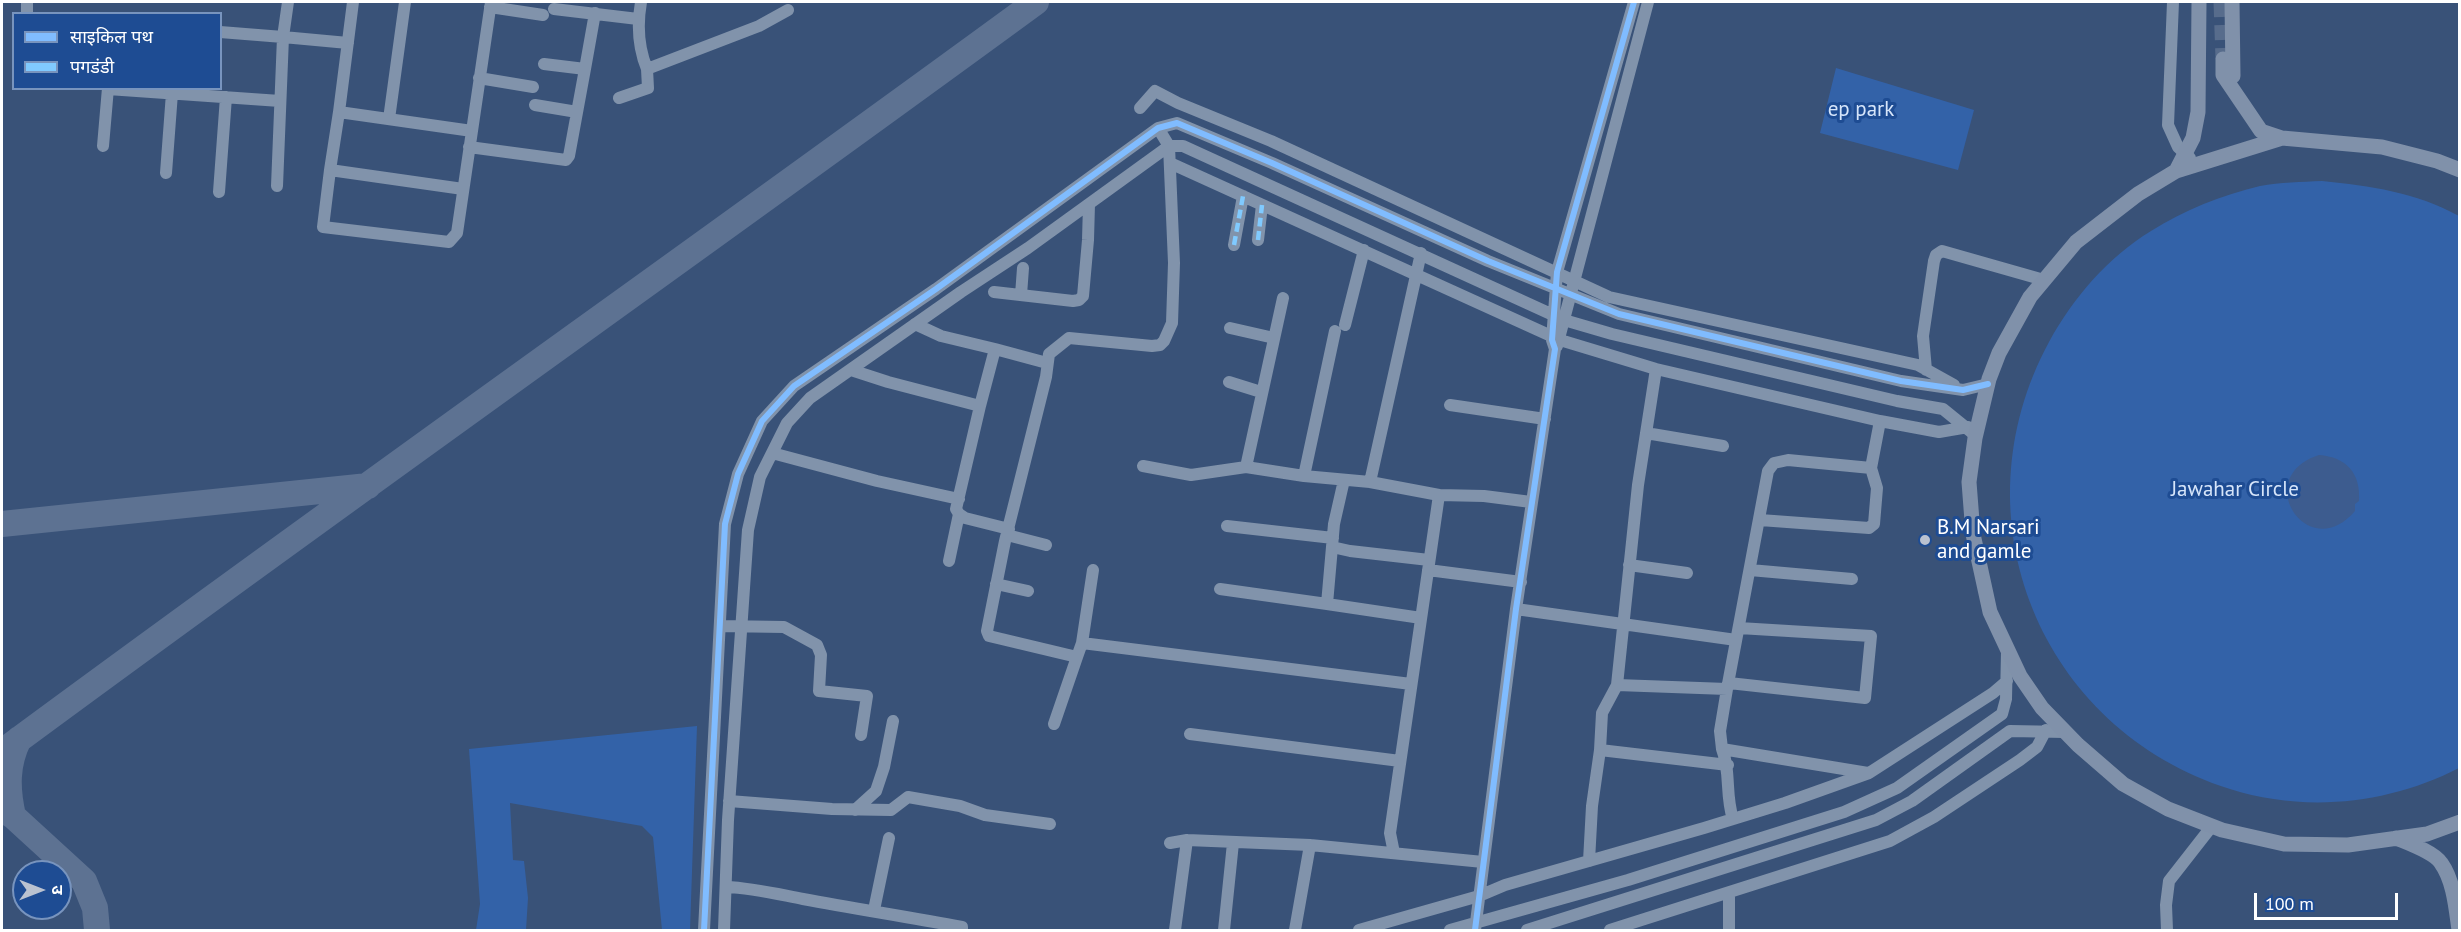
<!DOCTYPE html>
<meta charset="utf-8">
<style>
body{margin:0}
#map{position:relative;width:2461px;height:932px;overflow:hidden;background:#395278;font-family:"PT Sans","Noto Sans Devanagari",sans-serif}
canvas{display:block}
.frame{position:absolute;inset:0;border:3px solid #fff;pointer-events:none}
.legend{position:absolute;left:12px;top:12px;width:210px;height:78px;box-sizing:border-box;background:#1e4c93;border:2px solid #7894be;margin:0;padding:8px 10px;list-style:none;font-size:18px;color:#fff}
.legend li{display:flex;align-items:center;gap:12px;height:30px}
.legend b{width:30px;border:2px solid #7894be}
.north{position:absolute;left:12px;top:860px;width:60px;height:60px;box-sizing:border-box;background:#1e4c93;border:2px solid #7894be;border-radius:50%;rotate:90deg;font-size:16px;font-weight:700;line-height:24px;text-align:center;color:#fff}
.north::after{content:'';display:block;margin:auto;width:21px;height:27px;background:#bac2d0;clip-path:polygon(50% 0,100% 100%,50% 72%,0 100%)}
.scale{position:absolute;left:2254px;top:893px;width:144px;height:27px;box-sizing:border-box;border:3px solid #fff;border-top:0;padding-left:8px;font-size:18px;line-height:21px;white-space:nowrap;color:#fff;-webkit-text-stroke:4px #1e4c93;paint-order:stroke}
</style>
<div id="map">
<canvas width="2461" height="932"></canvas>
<div class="frame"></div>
<ul class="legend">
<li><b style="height:8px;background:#80bcff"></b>साइकिल पथ</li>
<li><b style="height:8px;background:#80caff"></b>पगडंडी</li>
</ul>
<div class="north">उ</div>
<div class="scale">100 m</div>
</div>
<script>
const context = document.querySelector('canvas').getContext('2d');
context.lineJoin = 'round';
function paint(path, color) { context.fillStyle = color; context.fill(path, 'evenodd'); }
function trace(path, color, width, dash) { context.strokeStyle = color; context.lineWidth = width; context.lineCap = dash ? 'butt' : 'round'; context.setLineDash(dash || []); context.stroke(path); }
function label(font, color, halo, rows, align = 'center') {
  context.font = font + ' "PT Sans",sans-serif'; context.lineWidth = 6; context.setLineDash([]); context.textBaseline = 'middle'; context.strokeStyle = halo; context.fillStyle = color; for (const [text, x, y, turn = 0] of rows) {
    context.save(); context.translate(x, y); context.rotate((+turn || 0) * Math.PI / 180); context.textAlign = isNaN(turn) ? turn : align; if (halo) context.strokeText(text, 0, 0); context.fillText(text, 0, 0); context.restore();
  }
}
const green = new Path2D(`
 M1836,68L1974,110L1958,170L1820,133Z
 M2322,181C2371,186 2415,192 2459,216V768C2389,804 2306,813 2230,789C2040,729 1954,517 2049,342C2073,298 2108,257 2151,231C2184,210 2222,195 2260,186C2280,182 2302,182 2322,181Z
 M697,726L690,930H662L653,837L642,826L510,803L513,860L524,861L528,898L526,930H476L480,904L469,749Z`);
const water = new Path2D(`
 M2319,455C2346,457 2361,473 2359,501L2355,504V511C2308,566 2250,477 2319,455Z`);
const taxiway = new Path2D(`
 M2,524L368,486
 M2,752C344,499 692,254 1036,2
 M2,809L13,816L84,881L95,908L97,930
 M13,816C7,789 6,765 19,739`);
const majorTunnel = new Path2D(`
 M2221,2L2223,59`);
const minor = new Path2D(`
 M641,2C637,25 638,47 647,69L759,26L788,10
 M2173,2L2168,125L2178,147L2190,158
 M490,7L543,15
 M554,9L638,19
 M27,14V2
 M220,32L283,37L288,2
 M544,64L585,69L595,13
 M479,78L533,87
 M108,89L280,101
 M619,98L648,88L647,69
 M535,105L577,112
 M1140,108L1155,91L1178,103L1271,141L1609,297L1918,365L1954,385
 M339,112L353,2
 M389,119L405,2
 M103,146L108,88
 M469,147L566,160L569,156L585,69
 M1170,163L1560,340L1656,369L1880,421L1939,432L1968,427
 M330,170L339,112L472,131
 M166,173L172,93
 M277,186L283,37L348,43
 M463,189L330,170L323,227L449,242L457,233L491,2
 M219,192L226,97
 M1258,240L1262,205
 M1234,245L1243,196
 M1421,253L1370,482L1439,495
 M994,292L1073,301L1079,300L1083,296L1088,240L1089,204
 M1021,295L1023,268
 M1345,325L1364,250
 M1230,328L1274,338
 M1335,331L1304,476L1370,482
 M1557,346L1648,2
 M995,349L1047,363
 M851,370L888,382L980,406L995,349L941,336L915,324
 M1926,370L1923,336L1934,261L1936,255L1942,251L2044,280
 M1229,382L1261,392
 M1450,405L1545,419
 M980,406L956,509L959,514L965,518L1009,529
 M1646,433L1723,446
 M772,453L877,481L959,499
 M1143,466L1191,475L1246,467L1304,476
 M1246,467L1283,298
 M1344,480L1334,524L1327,604L1421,618
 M1760,520L1869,528L1874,524L1877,488L1871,468
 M1227,526L1333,538
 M1007,535L1046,545
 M1332,547L1350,551L1429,560
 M949,561L959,514
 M1629,565L1687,573
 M1093,570L1082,643L1077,657L989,636L987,631L1005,541L1046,377L1049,354L1069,338L1152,346L1160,345L1164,341L1172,323L1174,263L1169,146L1158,128
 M1428,570L1521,582
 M1750,570L1852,579
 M996,584L1028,591
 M1220,589L1327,604
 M1516,609L1736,640
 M720,626L784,627L817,645L821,655L819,691L867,696L861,735
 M1082,643L1411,684
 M1729,683L1865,698L1871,636L1739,628
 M1617,685L1638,485L1656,369
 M1727,689L1768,471L1774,463L1788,460L1871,468L1880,421
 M1054,724L1077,657
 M1190,734L1400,761
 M1722,749L1720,731L1727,689L1617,685L1602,713L1600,750L1728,765
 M729,801L832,809L891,810L908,797L960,806L985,815L1050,824
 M855,810L876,791L884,767L893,721
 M1733,819C1725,795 1731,772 1722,749L1868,773
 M1170,843L1187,840L1310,845L1483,862
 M1394,853L1390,833L1439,495L1484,496L1531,502
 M1589,861L1592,806L1600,750
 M726,887C753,888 777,894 803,899C856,909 909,917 962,927V930
 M874,910L889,838
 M704,930L725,524L738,474L762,421L794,386L936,289L1158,128L1177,123L1272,163L1488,261L1619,314L1901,381L1963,390L1988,384
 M724,930L728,820L748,530L760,477L787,423L810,398L961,292L1028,248L1169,146H1183L1564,320L1612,334L1897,401L1943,409L1975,435
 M1175,930L1187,840
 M1224,930L1233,843
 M1295,930L1310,845
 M1359,930L1479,896L1505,885L1704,828L1785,803L1869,773L1993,693L2007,681
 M1450,930L1628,880L1844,812L1897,788L2002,714L2006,699L2007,651
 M1475,930L1516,609L1555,349L1552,340L1557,272L1634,2
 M1527,930L1876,820L1912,801L2010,731L2065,732
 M1610,930L1890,841L1934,817L2020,760L2037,747L2046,730
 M1729,930V894
 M2167,930L2166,905L2169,881L2212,826`);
const major = new Path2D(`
 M2232,2L2233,76
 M2223,59V75L2261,131L2282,138
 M2460,170L2437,161L2382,147L2282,138L2176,171L2138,194L2076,242L2030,297L1999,353L1989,379L1975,438L1969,482L1973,534L1990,612L2020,676L2042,708L2078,745L2123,784L2168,809L2222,830L2284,844L2348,845L2427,834L2460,822
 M2176,171L2193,138L2198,112L2199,2
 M2396,838C2408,843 2434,852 2441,863C2454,881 2456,909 2459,930`);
const quiet = new Path2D(`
 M1258,240L1262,205
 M1234,245L1243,196`);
const cycleway = new Path2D(`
 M704,930L725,524L738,474L762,421L794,386L936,289L1158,128L1177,123L1272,163L1488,261L1619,314L1901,381L1963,390L1988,384
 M1475,930L1516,609L1555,349L1552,340L1557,272L1634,2`);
const markers = [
 [1925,540,6,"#bac2d0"]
];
const parkNames = [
 ["ep park",1861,110],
 ["Jawahar Circle",2235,490]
];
const poiNames = [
 ["B.M Narsari",1937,528],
 ["and gamle",1937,552]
];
paint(green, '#3362a8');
paint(water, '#3d5c8f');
trace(taxiway, '#5d7292', 26);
trace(majorTunnel, '#576c8c', 15, [15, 8]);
trace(minor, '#8193ab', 12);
trace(major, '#8091aa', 15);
trace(quiet, '#80caff', 4.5, [9, 4.5]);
trace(cycleway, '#80bcff', 6);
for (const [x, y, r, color] of markers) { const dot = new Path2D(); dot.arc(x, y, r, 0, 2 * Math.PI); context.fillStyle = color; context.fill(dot); trace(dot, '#1e4c93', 2); }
label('21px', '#d6e5fa', '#1e4c93', parkNames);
label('21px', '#fff', '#1e4c93', poiNames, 'left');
</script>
